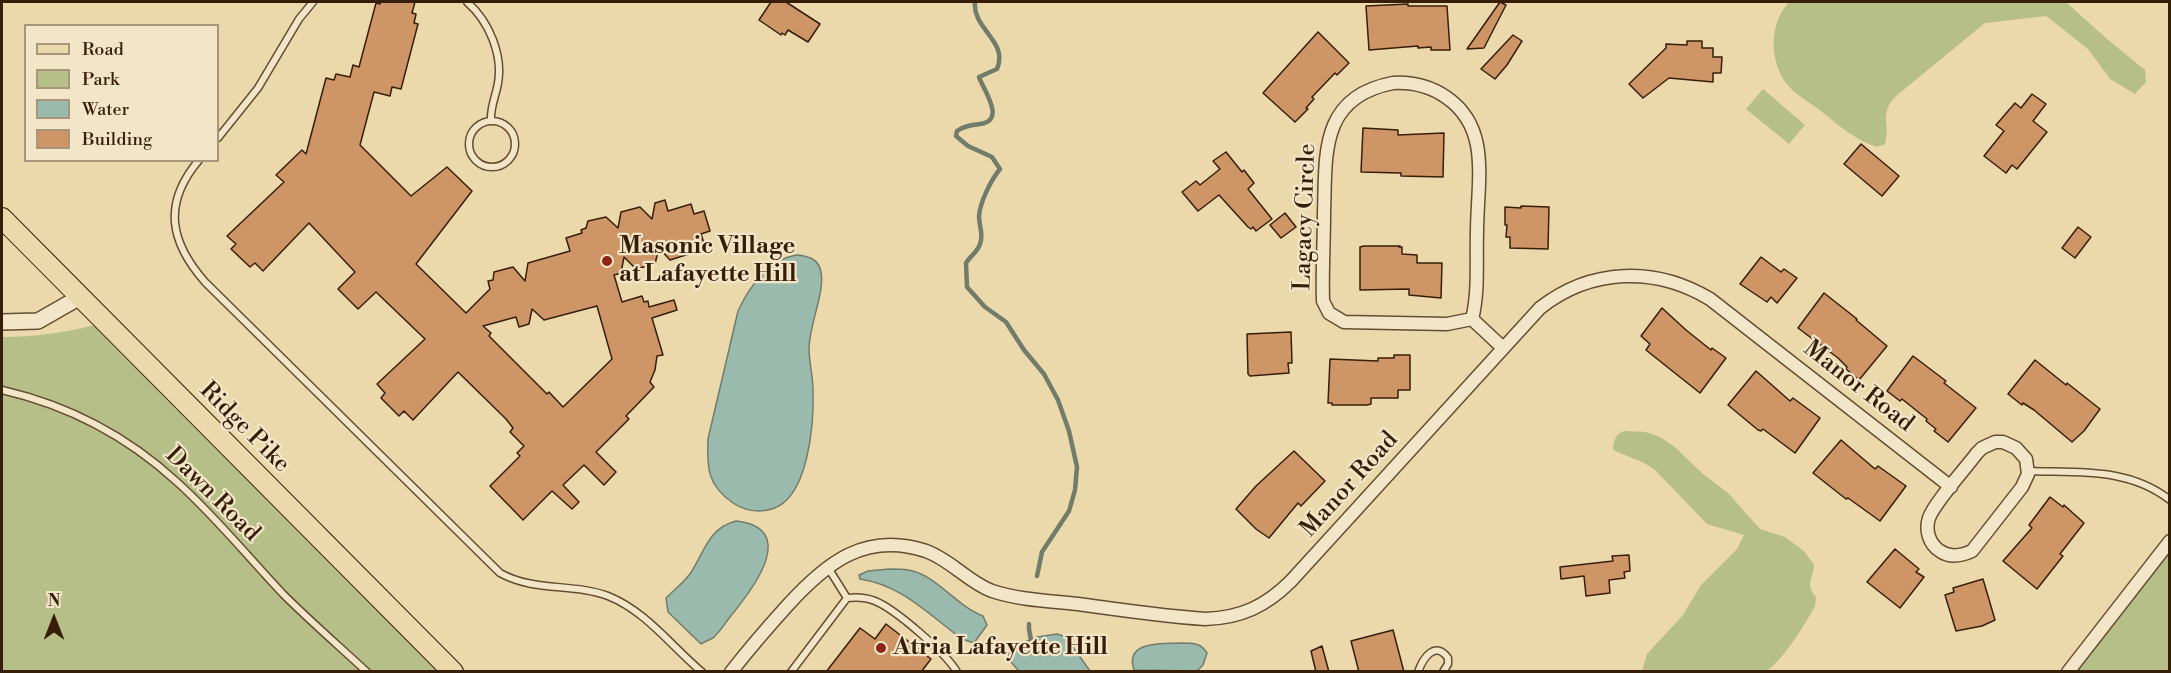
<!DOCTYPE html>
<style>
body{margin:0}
#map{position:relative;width:2171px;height:673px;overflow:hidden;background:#ecd9ab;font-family:"Libre Bodoni",serif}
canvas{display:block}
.frame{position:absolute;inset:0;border:3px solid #371e09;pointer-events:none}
.legend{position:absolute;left:24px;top:24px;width:195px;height:138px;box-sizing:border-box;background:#f3e6c8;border:2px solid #a8967c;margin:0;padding:8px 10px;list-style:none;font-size:18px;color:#371e09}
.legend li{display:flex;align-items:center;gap:12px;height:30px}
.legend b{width:30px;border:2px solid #a8967c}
.north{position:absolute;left:24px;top:589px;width:60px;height:60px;-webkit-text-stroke:4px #f3e6c8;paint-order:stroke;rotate:0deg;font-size:16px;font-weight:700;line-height:24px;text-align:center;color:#371e09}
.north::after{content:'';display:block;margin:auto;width:21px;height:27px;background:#371e09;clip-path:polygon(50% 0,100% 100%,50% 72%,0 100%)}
</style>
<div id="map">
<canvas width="2171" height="673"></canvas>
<div class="frame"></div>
<ul class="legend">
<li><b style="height:8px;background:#ecd9ab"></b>Road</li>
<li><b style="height:16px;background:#b7bf89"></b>Park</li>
<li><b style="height:16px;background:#99baac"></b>Water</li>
<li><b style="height:16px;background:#ce9567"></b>Building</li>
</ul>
<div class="north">N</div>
</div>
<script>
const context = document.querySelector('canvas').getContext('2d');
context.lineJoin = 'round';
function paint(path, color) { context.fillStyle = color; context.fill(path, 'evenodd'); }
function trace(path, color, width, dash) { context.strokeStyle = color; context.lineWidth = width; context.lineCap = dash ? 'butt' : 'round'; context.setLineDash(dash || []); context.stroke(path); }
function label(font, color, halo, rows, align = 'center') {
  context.font = font + ' "Libre Bodoni",serif'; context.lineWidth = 4.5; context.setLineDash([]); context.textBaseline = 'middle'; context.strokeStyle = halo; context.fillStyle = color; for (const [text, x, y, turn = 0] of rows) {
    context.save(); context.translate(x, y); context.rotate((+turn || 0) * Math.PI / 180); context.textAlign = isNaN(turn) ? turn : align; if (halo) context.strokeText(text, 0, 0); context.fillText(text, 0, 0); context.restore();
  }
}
const green = new Path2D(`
 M1789,2H2066L2107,39L2145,70L2146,82L2135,94L2110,79L2088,49L2046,16L1985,23L1896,96C1878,115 1891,122 1885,144L1877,147C1855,140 1840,126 1822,112C1811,103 1794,94 1786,83C1769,59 1769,24 1789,2Z
 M1763,89L1805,125L1789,144L1746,109Z
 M95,325L127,356L438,671L2,672V337C34,337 64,333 95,325Z
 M1624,431L1646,432L1660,437L1675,447L1703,474L1728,493L1760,529L1785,537L1804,551L1814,565C1813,579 1805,585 1816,597L1815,606C1806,623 1782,662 1765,672L1642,671L1647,654L1683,615L1701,585L1737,549L1744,535L1707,524L1654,469L1642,462L1615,451L1613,448C1614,439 1616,434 1624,431Z
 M2169,549V671L2075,672Z`);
const water = new Path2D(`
 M797,255C808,256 819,259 821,272C825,293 809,325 809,349C809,362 813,376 813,390C814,422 809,498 772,509C758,513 745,511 733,503C707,485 707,468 708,439L738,311C749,287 769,259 797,255Z
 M736,521C798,528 755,586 734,612C727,620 721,631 713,638C709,640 704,642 701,644L668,612L666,598C674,590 683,583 690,574C704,553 708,528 736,521Z
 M889,569C895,569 902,569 908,570C934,573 956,606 983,616L987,625L974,643L962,639C929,615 902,585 860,579L859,575L868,571Z
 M1057,634L1066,637L1090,671H1019L1008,659L1010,648L1037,637Z
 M1182,643C1193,643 1201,643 1207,653L1203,665L1197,671L1134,670C1124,640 1163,644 1182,643Z`);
const stream = new Path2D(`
 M975,2C972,29 1009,41 997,69L979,77C983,89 1007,121 980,124C971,125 964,126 957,131L956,136L968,146L992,157L1000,169C991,180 980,202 979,216C979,227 984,234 980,244C977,253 970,256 966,263L967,287L985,307L1006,322L1024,350L1044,374L1058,400L1069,431L1077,467L1075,490L1069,511L1042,552L1037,576
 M1029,624V629L1032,646`);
const building = new Path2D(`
 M381,2H415L412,13L416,14L414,23L418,24L401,89L392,87L390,96L374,92L360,145L411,196L447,167L472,191L416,264L466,313L490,289L488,281L493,280L494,272L513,267L525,281L528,263L570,251L566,238L582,233L581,230L586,228L588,221L606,217L618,228L621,212L640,207L652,219L655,203L665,200L668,211L691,204L694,214L704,211L710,231L701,234L704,243L691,247L689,254L670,260L659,248L655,264L636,269L624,257L621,273L614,275L622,302L642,296L644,302L648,301L649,307L674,300L677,310L652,318L663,355L657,356L655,370L650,382L654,387L626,416L629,419L596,452L616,472L604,485L584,465L563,485L579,502L572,509L552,491L523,520L490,486L520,456L517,453L524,446L510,432L513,428L506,419L458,372L413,420L404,411L399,416L381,398L385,393L377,384L425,339L376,292L358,309L338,289L355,272L309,223L263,271L255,263L250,267L231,249L236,244L227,236L284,182L276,175L302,150L306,154L326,78L334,80L336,74L350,77L353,65L359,67L376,3L380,4ZM597,306L612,359L563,407L549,392L547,394L489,336L491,333L483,326L516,317L519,327L529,324L532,309L544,320Z
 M771,2H786L820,24L808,42L788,30L785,35L782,33L781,35L759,20Z
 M1500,2L1506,5L1484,48L1467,49Z
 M1408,4V6H1447L1450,50H1431V47L1418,48V46L1369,50L1366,6Z
 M1318,32L1349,63L1337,75L1335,73L1312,97L1314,99L1306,108L1308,109L1295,122L1263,93Z
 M1513,35L1522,41L1507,65L1495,79L1481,69Z
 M1687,41H1702V48H1713V57H1722L1721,73H1713V82L1669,78L1643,98L1629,84L1666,48V44L1687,45Z
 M2032,94L2046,104L2033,121L2047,132L2017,169L2012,165L2006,173L1984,156L2004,131L1996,125L2015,103L2021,108Z
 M1363,128L1398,130V135L1444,133L1443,177L1401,176V173L1361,172Z
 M1861,144L1899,176L1882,196L1844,164Z
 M1226,152L1242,172L1244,170L1254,183L1248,189L1272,219L1256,231L1253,227L1251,229L1248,227L1219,195L1198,211L1182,192L1196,181L1200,185L1220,169L1213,161Z
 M1521,206L1549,207L1548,249L1510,248V237H1506L1507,225H1505V207L1521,208Z
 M1285,213L1296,227L1281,238L1270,225Z
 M2078,227L2091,237L2075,258L2062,248Z
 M1364,246H1400L1399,247H1402V254L1417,255V263H1442L1441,298L1409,295V289L1360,290V247Z
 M1761,257L1781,272L1784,269L1797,278L1777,303L1771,297L1767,302L1740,284Z
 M1824,293L1857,319L1856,320L1887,346L1859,380L1846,369L1847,367L1838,358L1798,328Z
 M1662,308L1686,330L1711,350L1712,348L1726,358L1700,393L1646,350L1650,344L1641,336Z
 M1291,332L1292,363H1288L1289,373L1250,376L1248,374L1247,334Z
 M1394,355H1410V390H1398V398H1371V404L1367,405H1332V403H1328L1330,359L1378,361V358H1394Z
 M1913,356L1946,381L1944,383L1976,408L1948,442L1934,431L1936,429L1926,421L1927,419L1902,399L1900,401L1887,391Z
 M2035,360L2066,385L2067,383L2100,409L2084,431L2072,442L2034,410L2023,403L2022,405L2008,394Z
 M1756,371L1790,401L1793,398L1820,418L1795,453L1763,429L1761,431L1758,430L1728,405Z
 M1841,440L1875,469L1878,466L1906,486L1880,521L1848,498L1846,499L1813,473Z
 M1294,451L1325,481L1301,506L1298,503L1269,538L1256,529L1236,509L1256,486Z
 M2050,497L2063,507L2064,505L2084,523L2060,554L2063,556L2037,589L2003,561L2032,528L2029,525Z
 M1895,549L1919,569L1916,572L1924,577L1900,608L1867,582Z
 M1629,555L1630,571L1624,572L1625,578L1609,580L1610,593L1586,596L1584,576L1561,579L1560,567L1613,561L1612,556Z
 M1983,579L1995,620L1982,626L1956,631L1945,595L1954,592L1953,588Z
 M886,624L931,659L921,672H826L860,628L875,639Z
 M1393,630L1404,672H1359L1351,641Z
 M1322,646L1329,672H1316L1311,651Z`);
const service = new Path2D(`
 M467,2C489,21 503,55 498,83C496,96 490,107 491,121
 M469 144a23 23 0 1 1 46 0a23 23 0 1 1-46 0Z
 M218,138L258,88L299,19L313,2
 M199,160C162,204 170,242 205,282L500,573C534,592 573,583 608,596C646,611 672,647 702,672
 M2,390C67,405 127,436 177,482C215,516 248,557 283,594C310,621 339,646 367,672
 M2028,471C2078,473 2128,467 2170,500
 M827,566L847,598C856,597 865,597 875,601C895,609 946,653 957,672
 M791,672L847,598
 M1418,672C1423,658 1435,640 1448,658V664L1443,672`);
const minor = new Path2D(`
 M1393,83C1432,81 1469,103 1477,145C1482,172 1477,204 1477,232C1476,260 1479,292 1472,319L1447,324L1344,322L1329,313L1323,301C1322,272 1324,243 1324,214C1326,155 1319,97 1393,83Z
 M1472,319L1503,348
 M1995,442H2003L2016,448L2026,459L2028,474L2022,487L1972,551C1961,556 1950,558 1940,551C1929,544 1925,530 1929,518C1934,503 1966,468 1977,453L1982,448Z
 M731,672C749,649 768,627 787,606C826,563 865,531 926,551C951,560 968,582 992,591C1019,600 1050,601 1078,604C1120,610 1163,616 1205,619C1241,618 1266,606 1291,581L1540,308C1591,268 1655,266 1710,299L1951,487
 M2068,672L2170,541`);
const tertiary = new Path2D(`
 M2,322L38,321L80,297`);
const primary = new Path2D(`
 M2,218L453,672`);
const markers = [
 [607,261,6,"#8f2418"],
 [881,648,6,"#8f2418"]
];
const streetNames = [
 ["Lagacy Circle",1306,217,-88],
 ["Manor Road",1858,387,38],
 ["Ridge Pike",244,428,45],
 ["Manor Road",1350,485,-48],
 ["Dawn Road",212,495,45]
];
const poiNames = [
 ["Masonic Village",619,247],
 ["at Lafayette Hill",619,275],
 ["Atria Lafayette Hill",893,648]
];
paint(green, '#b7bf89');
paint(water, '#99baac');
trace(water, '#727c6b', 1.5);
trace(stream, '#727c6b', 4.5);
paint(building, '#ce9567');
trace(building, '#371e09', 1.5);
trace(service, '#644d32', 9);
trace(minor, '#644d32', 15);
trace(tertiary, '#644d32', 18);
trace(primary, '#371e09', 22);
trace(service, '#f3e6c8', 6);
trace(minor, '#f3e6c8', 12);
trace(tertiary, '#f3e6c8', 15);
trace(primary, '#ecd9ab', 20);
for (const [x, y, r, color] of markers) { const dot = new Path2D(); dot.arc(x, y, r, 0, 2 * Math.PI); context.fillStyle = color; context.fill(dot); trace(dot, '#f3e6c8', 2); }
label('24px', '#371e09', '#f3e6c8', streetNames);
label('bold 24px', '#371e09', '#f3e6c8', poiNames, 'left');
</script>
